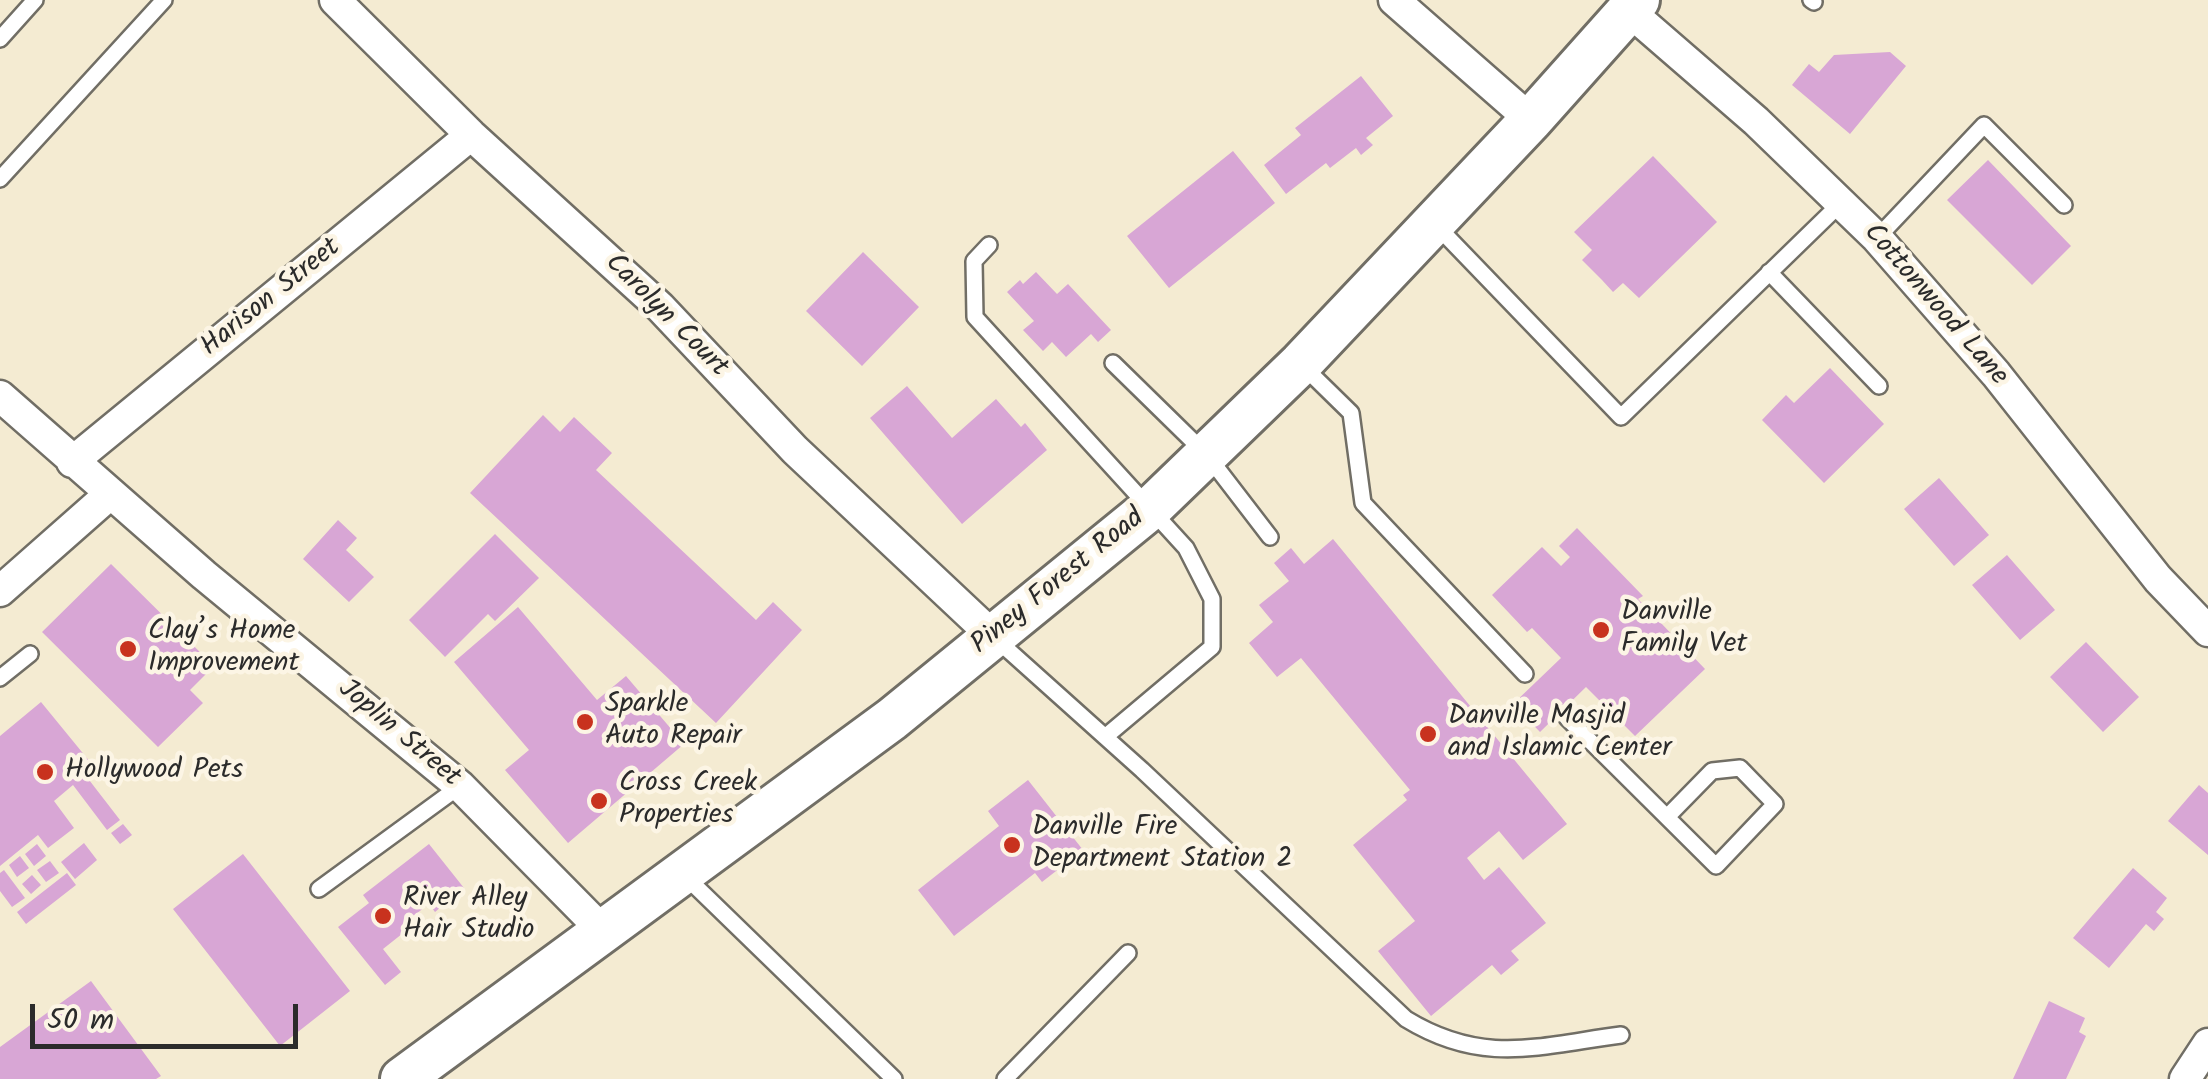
<!DOCTYPE html>
<meta charset="utf-8">
<style>
body{margin:0}
#map{position:relative;width:2208px;height:1079px;overflow:hidden;background:#f4ebd2;font-family:Kalam,sans-serif}
canvas{display:block}
.scale{position:absolute;left:30px;top:1004px;width:268px;height:45px;box-sizing:border-box;border:5px solid #2b2b2b;border-top:0;padding-left:12px;font-size:30px;line-height:35px;white-space:nowrap;color:#2b2b2b;-webkit-text-stroke:8px #fcf5e5;paint-order:stroke}
</style>
<div id="map">
<canvas width="2208" height="1079"></canvas>
<div class="scale">50 m</div>
</div>
<script>
const context = document.querySelector('canvas').getContext('2d');
context.lineJoin = 'round';
function paint(path, color) { context.fillStyle = color; context.fill(path, 'evenodd'); }
function trace(path, color, width, dash) { context.strokeStyle = color; context.lineWidth = width; context.lineCap = dash ? 'butt' : 'round'; context.setLineDash(dash || []); context.stroke(path); }
function label(font, color, halo, rows, align = 'center') {
  context.font = font + ' Kalam,sans-serif'; context.lineWidth = 9; context.setLineDash([]); context.textBaseline = 'middle'; context.strokeStyle = halo; context.fillStyle = color; for (const [text, x, y, turn = 0] of rows) {
    context.save(); context.translate(x, y); context.rotate((+turn || 0) * Math.PI / 180); context.textAlign = isNaN(turn) ? turn : align; if (halo) context.strokeText(text, 0, 0); context.fillText(text, 0, 0); context.restore();
  }
}
const building = new Path2D(`
 M1890,52L1906,66L1850,134L1792,85L1809,64L1819,72L1834,55Z
 M1361,76L1393,116L1366,138L1373,145L1361,155L1356,148L1330,168L1326,163L1286,194L1264,165L1301,135L1295,128Z
 M1233,151L1275,203L1169,288L1127,236Z
 M1653,156L1717,222L1639,298L1623,283L1613,292L1602,280L1582,260L1592,250L1574,232Z
 M1988,160L2071,246L2032,285L1947,200Z
 M863,252L919,307L862,366L806,311Z
 M1036,272L1057,294L1068,284L1111,330L1098,342L1091,334L1066,357L1052,342L1043,351L1023,330L1034,321L1007,292L1020,280L1023,284Z
 M1830,368L1884,424L1824,483L1762,420L1786,395L1794,403Z
 M907,386L952,438L996,399L1021,427L1025,423L1047,450L962,524L870,418Z
 M543,415L560,432L574,417L612,453L596,470L756,620L773,602L802,630L716,723L470,493Z
 M1939,478L1989,535L1954,566L1904,509Z
 M338,520L357,538L346,550L374,577L349,602L303,559Z
 M1577,528L1643,596L1638,599L1705,669L1635,736L1586,687L1540,732L1513,704L1561,658L1532,628L1527,632L1492,595L1542,547L1561,566L1570,557L1559,546Z
 M495,534L539,578L495,621L488,614L445,657L409,620Z
 M1333,539L1567,824L1523,860L1499,831L1467,858L1484,880L1499,867L1546,923L1511,951L1519,960L1501,975L1492,965L1431,1016L1378,951L1415,921L1353,845L1407,800L1403,795L1410,790L1301,658L1277,677L1249,643L1273,622L1259,605L1289,581L1274,563L1291,548L1304,564Z
 M2007,555L2055,610L2020,640L1972,585Z
 M111,564L214,666L190,690L203,703L158,747L42,632Z
 M518,607L597,700L626,676L684,744L568,843L505,770L529,750L454,662Z
 M2086,642L2139,697L2103,732L2050,677Z
 M41,702L95,768L86,776L120,820L107,830L73,785L54,801L74,828L48,848L38,835L0,866V736Z
 M1028,780L1083,850L1042,882L1035,873L954,936L918,890L999,826L988,811Z
 M2199,785L2208,793V855L2168,821Z
 M123,824L132,835L120,844L111,833Z
 M84,843L97,860L75,879L61,862Z
 M37,844L46,856L34,866L25,854Z
 M429,844L464,888L435,912L429,904L408,920L412,926L383,949L401,972L385,985L338,927L369,903L363,895Z
 M243,854L350,991L280,1046L173,909Z
 M20,856L29,868L17,877L9,865Z
 M50,861L59,873L46,882L37,870Z
 M2133,868L2167,898L2156,912L2164,919L2154,931L2146,924L2109,968L2073,938Z
 M4,870L25,898L12,907L0,891V873Z
 M67,873L76,885L26,924L17,912Z
 M32,875L41,885L31,894L22,884Z
 M91,981L161,1076L156,1079H0V1047Z
 M2049,1001L2085,1018L2079,1032L2086,1036L2066,1079H2013Z`);
const service = new Path2D(`
 M1811,0L1814,2
 M0,39L35,0
 M0,179L164,0
 M1434,223L1621,417L1841,203
 M1877,238L1984,125L2064,205
 M989,245L974,261L975,317L1186,548L1212,599V647L1105,737
 M1769,272L1879,386
 M1113,363L1207,455L1270,537
 M1303,366L1351,413L1363,503L1525,674
 M997,640L1142,770L1406,1019C1483,1066 1538,1046 1621,1035
 M0,678L30,654
 M1567,718L1716,866L1775,804L1740,768L1712,771L1667,817
 M685,876L894,1079
 M319,889L460,786
 M1005,1079L1128,953`);
const minor = new Path2D(`
 M335,0L471,135L660,307L795,450L994,637
 M1394,0L1531,120
 M1629,11L1756,121L1877,238L1996,374L2158,579L2208,631
 M0,396L204,575L460,786L603,931
 M72,462L471,135
 M0,591L110,494
 M2185,1079L2208,1044`);
const secondary = new Path2D(`
 M402,1079L892,719L1152,507L1301,363L1531,120L1638,0`);
const markers = [
 [1601,630,10,"#c8321e"],
 [128,649,10,"#c8321e"],
 [585,722,10,"#c8321e"],
 [1428,734,10,"#c8321e"],
 [45,772,10,"#c8321e"],
 [599,801,10,"#c8321e"],
 [1012,845,10,"#c8321e"],
 [383,916,10,"#c8321e"]
];
const streetNames = [
 ["Harison Street",272,299,-39],
 ["Cottonwood Lane",1934,306,49],
 ["Carolyn Court",665,317,45],
 ["Piney Forest Road",1059,583,-39],
 ["Joplin Street",398,735,40]
];
const poiNames = [
 ["Danville",1621,614],
 ["Family Vet",1621,646],
 ["Clay’s Home",148,633],
 ["Improvement",148,665],
 ["Sparkle",605,706],
 ["Auto Repair",605,738],
 ["Danville Masjid",1448,718],
 ["and Islamic Center",1448,750],
 ["Hollywood Pets",65,772],
 ["Cross Creek",619,785],
 ["Properties",619,817],
 ["Danville Fire",1032,829],
 ["Department Station 2",1032,861],
 ["River Alley",403,900],
 ["Hair Studio",403,932]
];
paint(building, '#d8a6d5');
trace(service, '#716e65', 20);
trace(minor, '#716e65', 35);
trace(secondary, '#716e65', 48);
trace(service, '#fff', 15);
trace(minor, '#fff', 30);
trace(secondary, '#fff', 42);
for (const [x, y, r, color] of markers) { const dot = new Path2D(); dot.arc(x, y, r, 0, 2 * Math.PI); context.fillStyle = color; context.fill(dot); trace(dot, '#fcf5e5', 4); }
label('28px', '#2b2b2b', '#fcf5e5', streetNames);
label('28px', '#2b2b2b', '#fcf5e5', poiNames, 'left');
</script>
